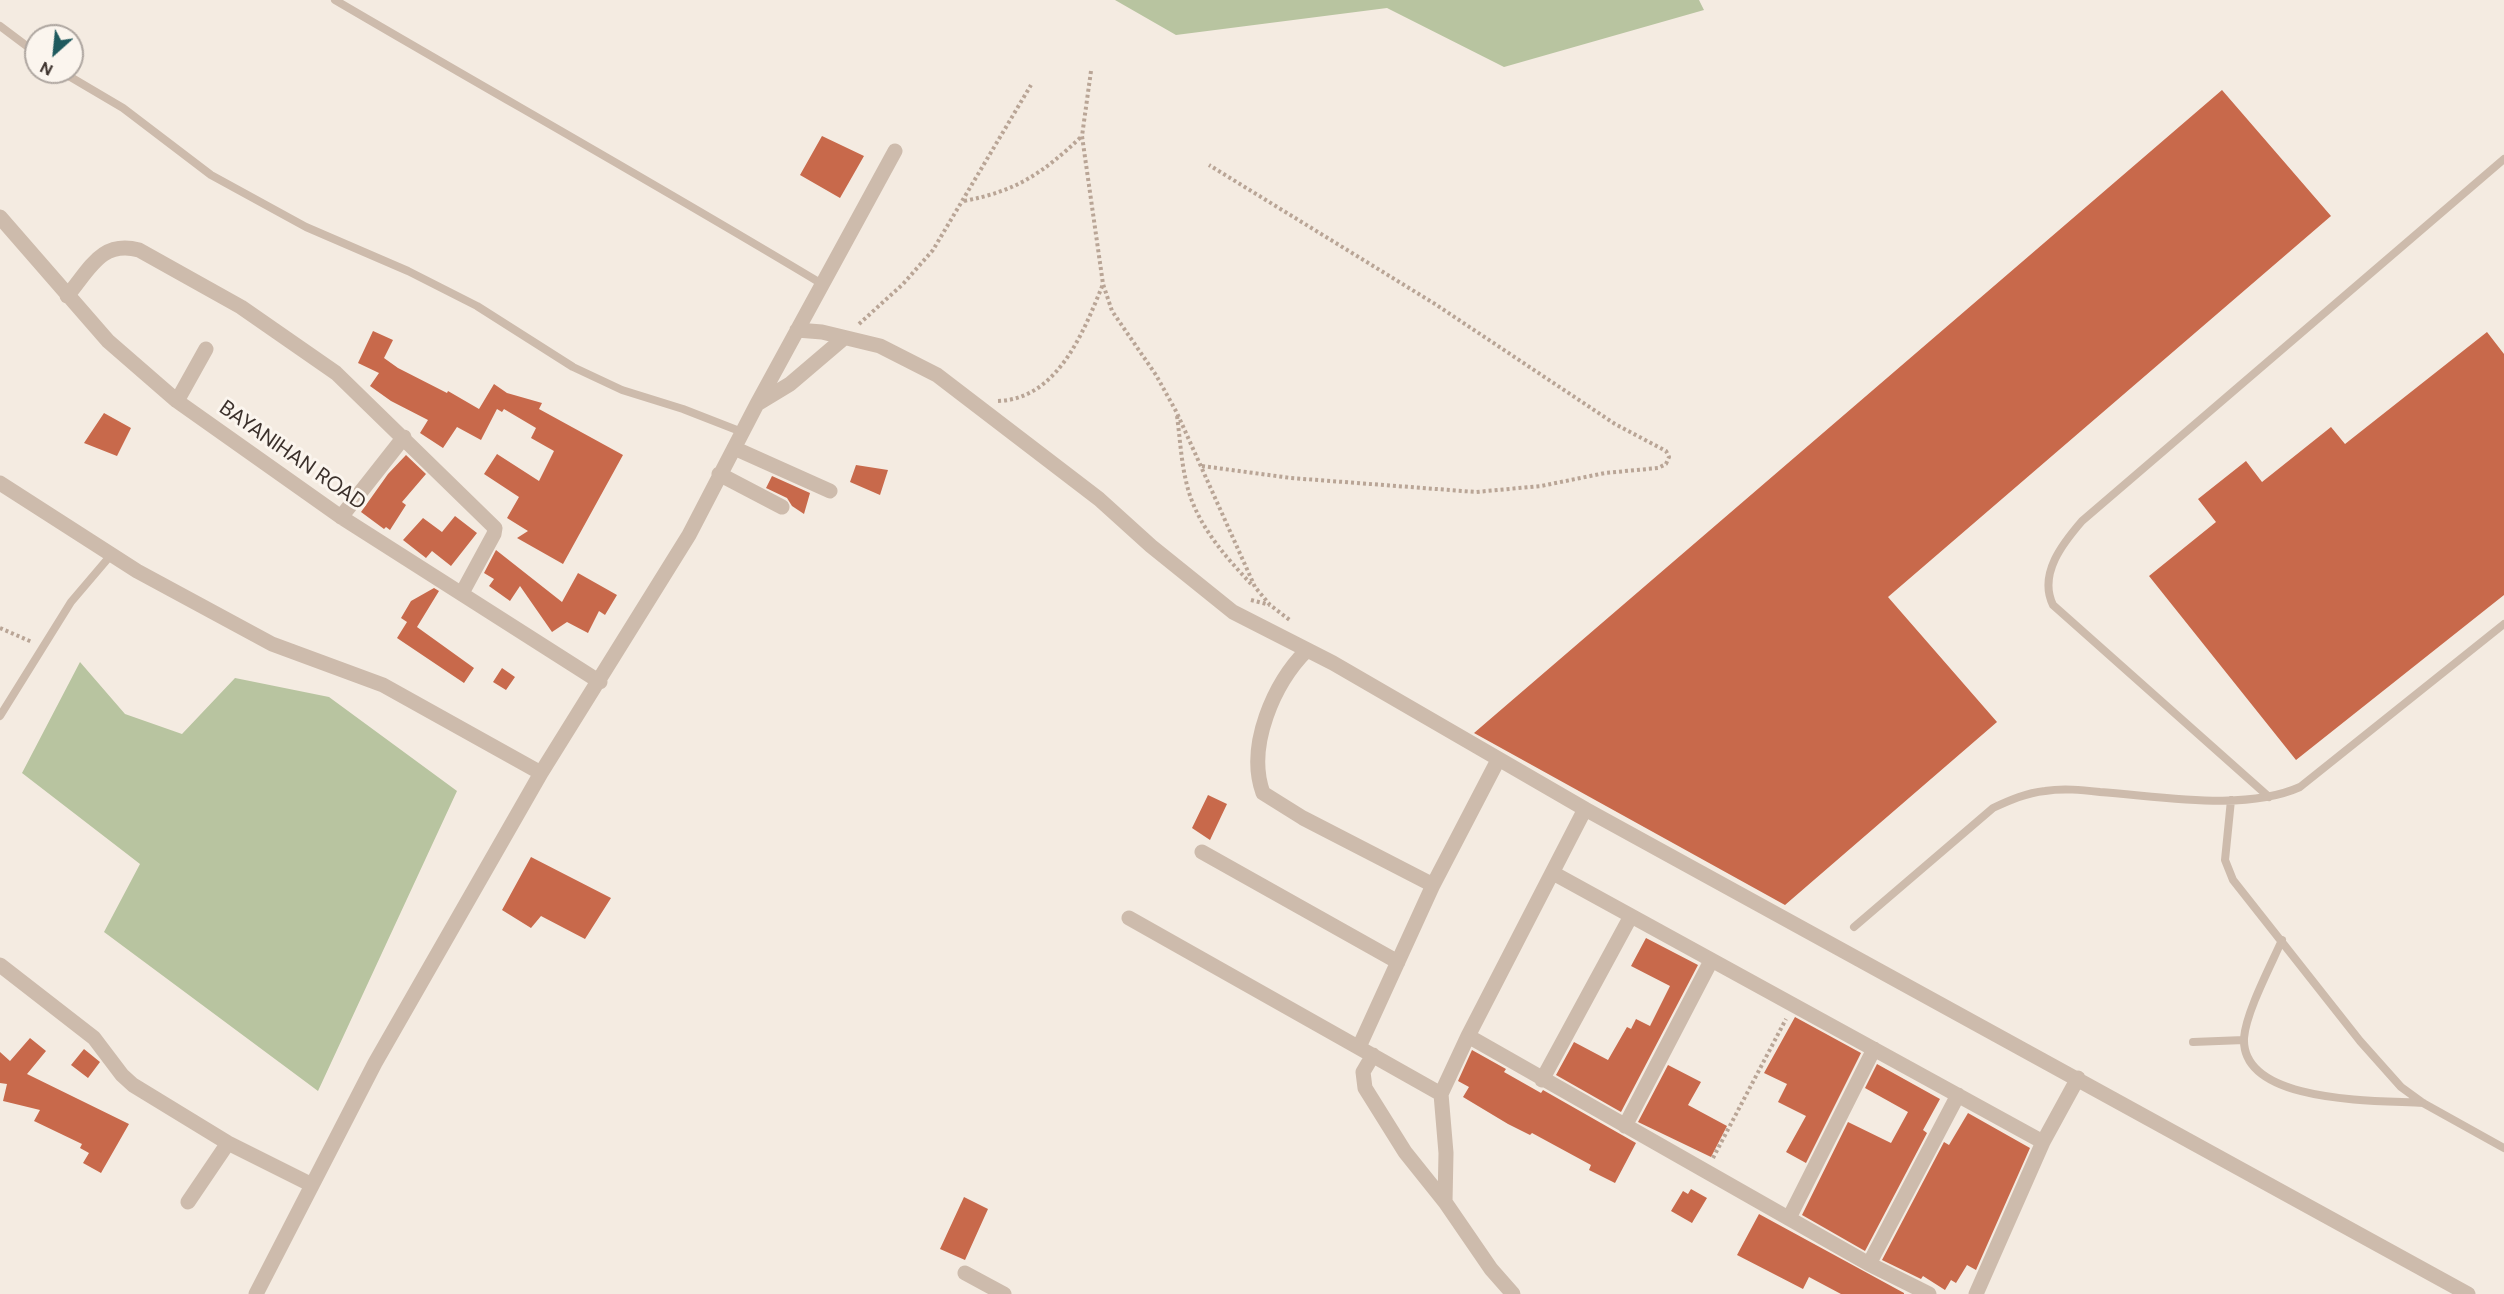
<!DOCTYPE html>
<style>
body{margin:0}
#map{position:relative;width:2504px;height:1294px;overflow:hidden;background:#f4ebe1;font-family:"DM Sans",sans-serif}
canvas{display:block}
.north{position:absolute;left:24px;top:24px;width:60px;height:60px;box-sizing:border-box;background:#fbf5ee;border:2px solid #aea6a0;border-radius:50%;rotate:207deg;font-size:16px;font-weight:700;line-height:24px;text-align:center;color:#3b302b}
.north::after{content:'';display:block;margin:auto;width:21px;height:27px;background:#1f5a5e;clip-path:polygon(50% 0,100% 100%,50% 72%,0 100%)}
</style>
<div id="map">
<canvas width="2504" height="1294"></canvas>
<div class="north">N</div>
</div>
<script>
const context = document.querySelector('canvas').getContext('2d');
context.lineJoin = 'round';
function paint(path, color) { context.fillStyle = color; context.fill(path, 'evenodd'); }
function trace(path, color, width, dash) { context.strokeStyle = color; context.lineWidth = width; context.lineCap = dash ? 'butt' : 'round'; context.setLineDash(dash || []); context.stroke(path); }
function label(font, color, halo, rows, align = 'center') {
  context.font = font + ' "DM Sans",sans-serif'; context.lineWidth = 6; context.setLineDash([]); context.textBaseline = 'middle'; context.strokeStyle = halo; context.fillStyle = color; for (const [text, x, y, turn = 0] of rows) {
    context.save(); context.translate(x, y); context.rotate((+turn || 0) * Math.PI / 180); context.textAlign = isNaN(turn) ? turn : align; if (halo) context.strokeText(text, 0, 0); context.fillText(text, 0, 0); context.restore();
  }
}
const green = new Path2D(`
 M1115,0H1699L1704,10L1504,67L1387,8L1176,35Z
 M80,662L125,714L182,734L235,678L329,697L457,791L318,1091L104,932L140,864L22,773Z`);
const building = new Path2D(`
 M2222,90L2331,216L1888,597L1997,722L1785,905L1474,733Z
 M822,136L864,156L840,198L800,175Z
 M373,331L393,340L384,358L398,368L447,393L448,391L479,409L494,384L507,393L542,403L539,409L623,455L563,564L517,538L528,531L507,518L519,497L484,474L497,454L539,481L554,451L531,438L536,428L504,409L502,412L497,409L481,440L457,427L443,448L420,433L428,420L391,401L370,386L379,373L358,363Z
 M2487,332L2504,354V595L2296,760L2149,576L2216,522L2198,499L2246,461L2262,482L2331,427L2345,444Z
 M104,413L131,428L117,456L84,443Z
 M406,455L426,474L402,502L406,505L390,530L386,527L384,529L361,512L388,474Z
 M856,465L888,470L880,495L850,482Z
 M772,476L810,493L804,514L792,506L787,498L766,488Z
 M455,516L477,533L451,566L432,551L426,558L403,540L423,518L442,532Z
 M496,550L562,602L578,573L617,595L605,615L599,611L588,633L567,622L552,632L520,586L510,601L489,586L494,579L484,573Z
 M434,588L439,591L417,627L474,668L464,683L397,638L407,622L401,618L411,601Z
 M502,668L515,677L506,690L493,682Z
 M1208,795L1227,804L1210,840L1192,828Z
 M531,857L611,898L585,939L541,916L531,928L502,910Z
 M1646,938L1698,965L1621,1112L1556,1075L1574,1042L1608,1060L1627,1027L1631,1029L1636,1019L1650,1026L1670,986L1631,966Z
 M1795,1017L1861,1053L1806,1163L1786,1152L1806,1116L1778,1102L1787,1084L1764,1073Z
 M30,1038L46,1051L27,1074L129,1124L101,1173L83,1163L89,1153L80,1148L82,1144L34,1121L40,1110L3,1101L7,1084L0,1083V1052L10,1061Z
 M84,1049L100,1062L88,1078L71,1065Z
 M1472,1050L1506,1069L1504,1072L1541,1093L1543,1090L1636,1143L1615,1183L1589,1170L1591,1165L1532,1133L1530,1135L1508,1124L1463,1097L1469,1087L1458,1081Z
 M1877,1064L1940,1099L1923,1130L1927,1133L1865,1251L1802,1215L1848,1122L1891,1143L1908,1112L1865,1088Z
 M1668,1065L1701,1082L1688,1105L1727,1126L1711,1157L1638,1122Z
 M1968,1113L2030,1148L1976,1270L1967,1265L1956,1283L1951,1280L1945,1290L1923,1276L1921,1279L1882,1260L1944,1142L1949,1145Z
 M1691,1189L1707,1198L1692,1223L1671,1211L1683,1191L1688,1194Z
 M964,1197L988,1209L965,1260L940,1249Z
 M1759,1214L1904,1293V1294H1841L1809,1277L1803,1289L1737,1255Z`);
const path = new Path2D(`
 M1091,71L1082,136L1103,284L1112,311L1156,375L1177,413L1255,587L1270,605L1291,621
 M964,201C1017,191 1043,173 1082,136
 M859,324L903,284L933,250L1031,85
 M998,401C1058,399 1084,331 1103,284
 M1177,416C1180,438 1181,460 1186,481C1195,523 1224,555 1252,585
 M1202,466L1291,478L1476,492L1541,486L1605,473L1658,468L1666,464L1669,457L1666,451L1615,424L1435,304L1209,165
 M1251,600L1270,605
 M0,628L32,642
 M1713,1158L1786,1019`);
const service = new Path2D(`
 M335,0C497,95 661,187 822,284
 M0,26L36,53
 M62,72L123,108L211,175L306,227L408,271L477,306L573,367L622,390L683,409L742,432
 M0,716L71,602L111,555
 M2269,797L2053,605C2038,574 2063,543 2082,521L2504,159
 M2231,800L2225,860L2233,880L2360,1041L2401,1087L2423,1103L2504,1148
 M1854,927L1993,808C2010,800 2026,793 2045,791C2063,788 2082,790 2100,792C2160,796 2244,812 2300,787L2504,624
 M2282,940C2271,965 2246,1012 2244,1038C2241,1105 2380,1100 2423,1103
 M2193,1042L2244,1040`);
const minor = new Path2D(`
 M0,217L108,341L177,401L341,517L600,682
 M67,296C90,269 101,240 139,250L241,307L336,373L495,528L494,534L462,593
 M797,330L822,332L880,346L937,375L1099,499L1151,546L1233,612L1333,663L1585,809L2468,1294
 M177,401L206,349
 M757,404L790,384L844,338
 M734,448L830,491
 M719,474L782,507
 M0,483L137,571L272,644L383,685L541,773
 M341,517L404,437
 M1307,650C1274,683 1246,746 1263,793L1303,818L1433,885
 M1202,852L1398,962
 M1553,873L2043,1142
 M1129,918L1441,1094
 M0,965L94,1038L122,1075L133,1085L228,1143L312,1185
 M1468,1036L1869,1264L1929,1294
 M1359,1047L1433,885L1498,760
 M1373,1055L1363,1072L1365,1088L1405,1152L1445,1202L1491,1269L1513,1294
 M1542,1080L1631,916
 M1625,1126L1711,961
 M188,1202L228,1143
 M1445,1202L1446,1153L1441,1094L1468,1036L1585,809
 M1789,1218L1874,1049
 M1869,1264L1958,1095
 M965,1273L1004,1294
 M256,1294L375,1063L541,773L689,535L757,404L895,151
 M1976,1294L2043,1142L2078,1078`);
const streetNames = [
 ["BAYANIHAN ROAD",292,456,35]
];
paint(green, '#b8c4a0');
paint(building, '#c8694b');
trace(path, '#b9a596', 4, [3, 3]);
trace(service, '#cdbbac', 8);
trace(minor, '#cdbbac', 15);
label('21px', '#3b302b', '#fbf5ee', streetNames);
</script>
